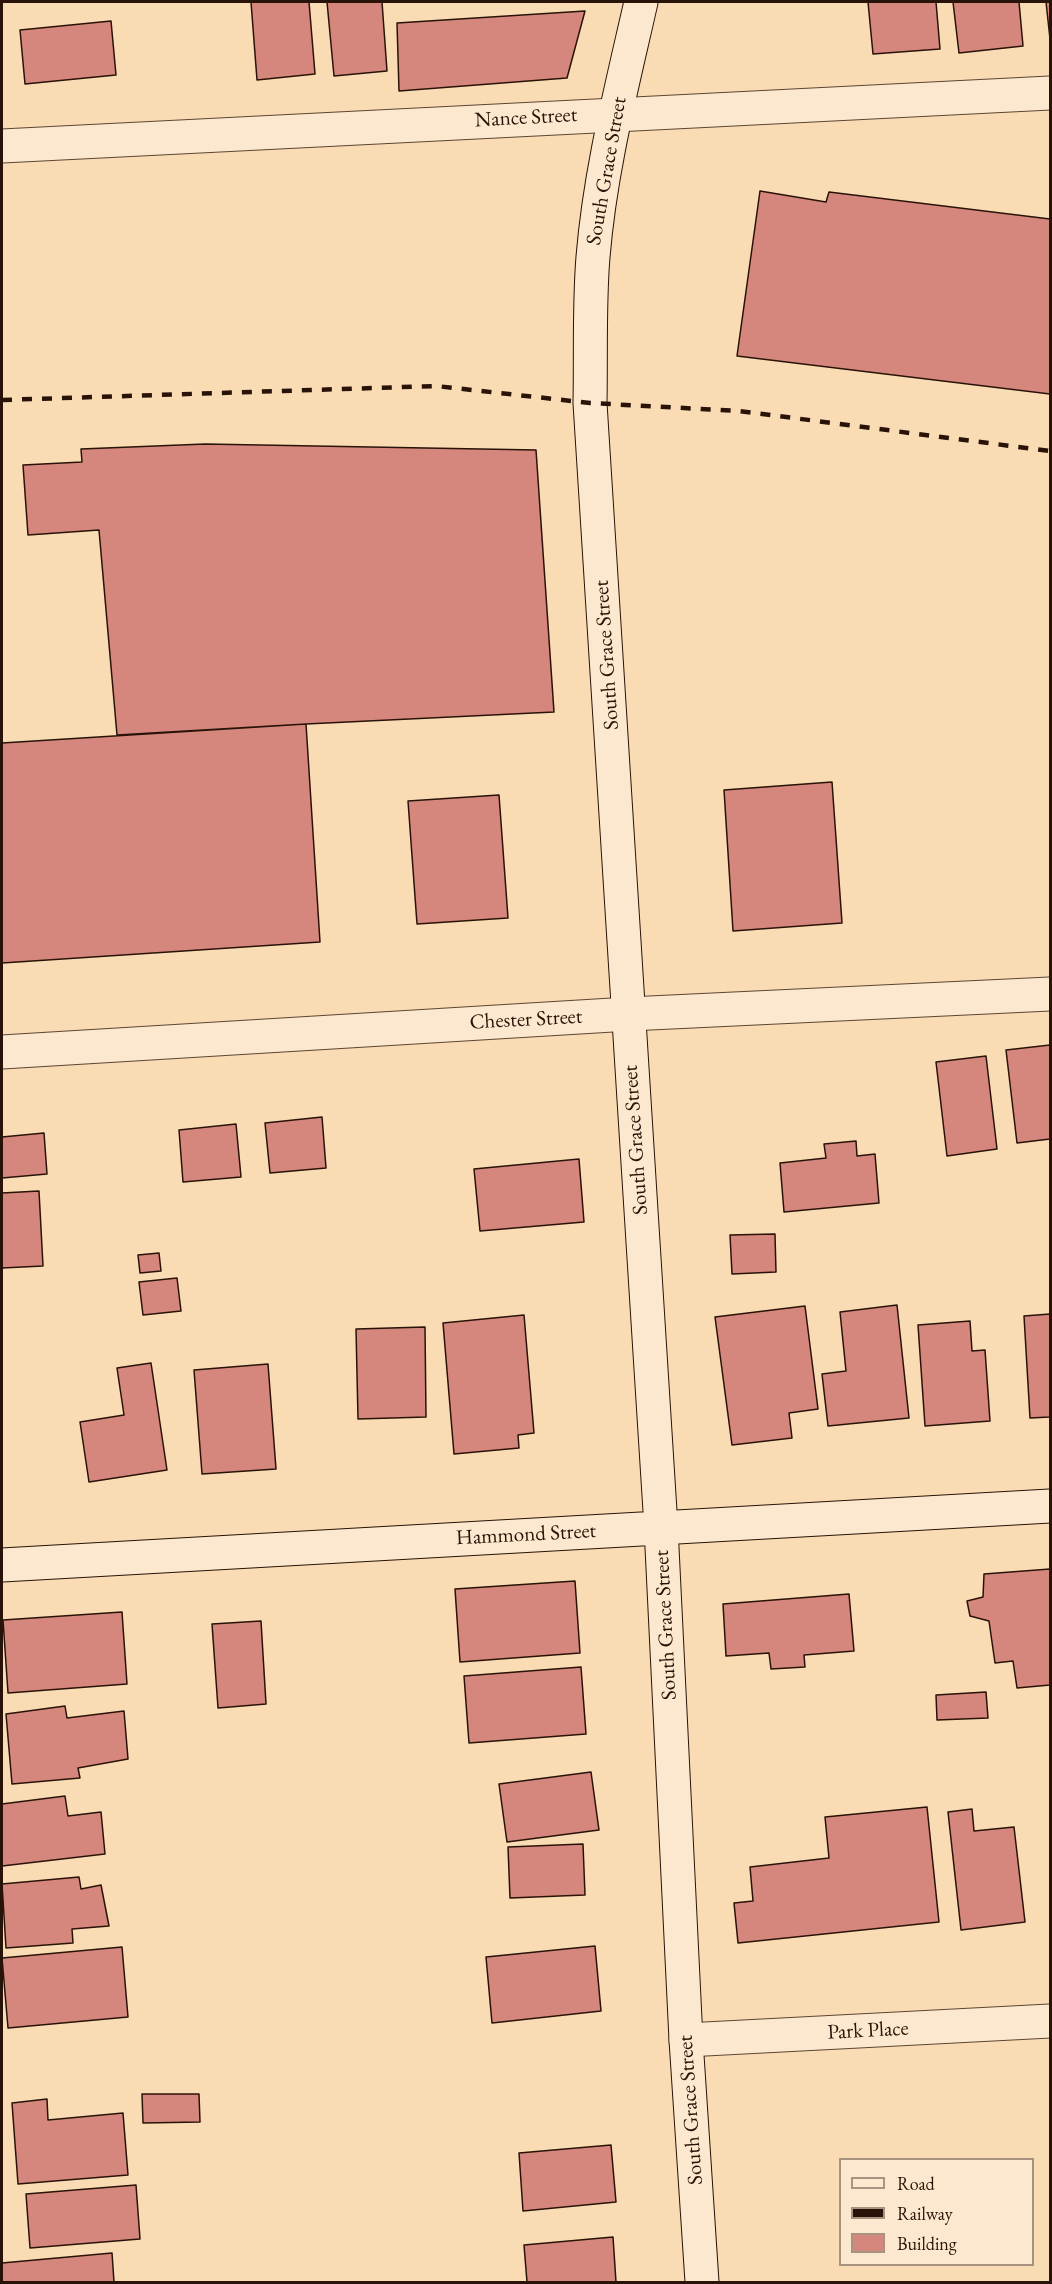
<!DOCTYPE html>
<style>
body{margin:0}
#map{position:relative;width:1052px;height:2284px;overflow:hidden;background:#f9dcb3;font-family:"EB Garamond",serif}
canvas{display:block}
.frame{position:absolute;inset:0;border:3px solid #291308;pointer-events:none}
.legend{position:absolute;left:839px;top:2158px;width:195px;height:108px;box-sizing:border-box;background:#fbe8ce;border:2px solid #a7937f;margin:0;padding:8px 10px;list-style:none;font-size:18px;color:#291308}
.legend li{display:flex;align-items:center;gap:12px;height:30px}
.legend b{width:30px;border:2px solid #a7937f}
</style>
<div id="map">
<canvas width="1052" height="2284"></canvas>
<div class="frame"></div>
<ul class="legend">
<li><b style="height:8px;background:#fbe8ce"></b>Road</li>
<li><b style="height:8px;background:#291308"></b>Railway</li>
<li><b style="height:16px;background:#d6877d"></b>Building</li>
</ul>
</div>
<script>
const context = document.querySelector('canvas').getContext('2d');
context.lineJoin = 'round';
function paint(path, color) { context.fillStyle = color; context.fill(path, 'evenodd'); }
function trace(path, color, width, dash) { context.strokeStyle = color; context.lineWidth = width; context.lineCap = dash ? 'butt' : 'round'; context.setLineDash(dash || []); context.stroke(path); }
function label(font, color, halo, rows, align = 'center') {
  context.font = font + ' "EB Garamond",serif'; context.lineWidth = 4.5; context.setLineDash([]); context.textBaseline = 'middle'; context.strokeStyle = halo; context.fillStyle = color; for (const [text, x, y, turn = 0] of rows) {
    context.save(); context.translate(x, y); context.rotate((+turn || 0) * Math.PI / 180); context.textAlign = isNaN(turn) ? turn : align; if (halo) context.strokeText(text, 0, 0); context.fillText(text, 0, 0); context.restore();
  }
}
const building = new Path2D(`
 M251,2H309L315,74L257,80Z
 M327,2H382L387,71L334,76Z
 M868,2H936L940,49L873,54Z
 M953,2H1019L1023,46L959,53Z
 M1046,2H1050V39Z
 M585,11L567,78L399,91L397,23Z
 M111,21L116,75L25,84L20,30Z
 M760,191L826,202L829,192L1050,219V394L737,356Z
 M205,444L536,450L554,712L306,724L117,735L99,530L28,535L23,465L82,462L81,449Z
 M306,724L320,942L2,963V743Z
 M832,782L842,923L733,931L724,790Z
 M499,795L508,918L417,924L408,801Z
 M1050,1045V1139L1017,1143L1006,1050Z
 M986,1056L997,1149L947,1156L936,1062Z
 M322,1117L326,1168L270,1173L265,1123Z
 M236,1124L241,1177L183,1182L179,1130Z
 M44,1133L47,1174L2,1178V1137Z
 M856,1141L857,1156L875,1154L879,1203L784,1212L780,1163L826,1158L824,1144Z
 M579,1159L584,1222L480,1231L474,1169Z
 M39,1191L43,1266L2,1268V1193Z
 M775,1234L776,1272L732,1274L730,1235Z
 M159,1253L161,1271L140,1273L138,1255Z
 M177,1278L181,1311L143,1315L139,1282Z
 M897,1305L909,1418L828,1426L822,1374L846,1371L840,1312Z
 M805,1306L818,1409L789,1413L792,1438L732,1445L715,1317Z
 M1050,1314V1417L1030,1418L1024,1316Z
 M524,1315L534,1433L518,1435L519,1448L454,1454L443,1323Z
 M970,1321L972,1351L985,1350L990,1421L925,1426L918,1325Z
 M425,1327L426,1417L358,1419L356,1329Z
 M151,1363L167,1470L89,1482L80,1422L124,1415L117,1368Z
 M268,1364L276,1469L202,1474L194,1370Z
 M1050,1569V1685L1017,1688L1013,1661L995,1663L989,1621L970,1616L967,1601L983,1597L984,1574Z
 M575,1581L580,1653L460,1662L455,1589Z
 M849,1594L854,1651L804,1655L805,1667L771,1669L769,1653L726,1656L723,1604Z
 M122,1612L127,1684L8,1693L3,1620Z
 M261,1621L266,1704L218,1708L212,1624Z
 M581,1667L586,1734L469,1743L464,1676Z
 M986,1692L988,1718L937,1720L936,1695Z
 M65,1706L67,1718L124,1711L128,1759L78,1768L80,1778L12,1784L6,1714Z
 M591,1772L599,1830L507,1842L499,1784Z
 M65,1796L68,1816L101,1812L105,1854L2,1866V1804Z
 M927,1807L939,1922L738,1943L734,1903L753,1901L750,1867L829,1858L825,1817Z
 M972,1809L974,1831L1014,1827L1025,1922L961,1930L948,1812Z
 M583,1844L585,1895L510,1898L508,1847Z
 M79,1877L81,1889L101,1885L109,1926L72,1929L73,1943L6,1948L2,1884Z
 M595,1946L601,2011L492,2023L486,1957Z
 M122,1947L128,2017L8,2028L2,1958Z
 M142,2094H199L200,2122L143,2123Z
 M47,2099L48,2120L123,2113L128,2175L18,2184L12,2103Z
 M611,2145L616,2202L523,2211L519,2153Z
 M136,2185L140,2239L30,2248L26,2194Z
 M613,2237L616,2282H527L524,2245Z
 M112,2253L114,2282H2V2263Z`);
const street = new Path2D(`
 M2,146L1050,93
 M2,1052L629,1014L1050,994
 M686,2040L1050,2021`);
const secondary = new Path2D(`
 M641,2C622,86 600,171 593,257C589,305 591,354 590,403L661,1527L686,2040L702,2282
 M2,1565L1050,1506`);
const rail = new Path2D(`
 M2,400L436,386L590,403L739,411L1050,451`);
const streetNames = [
 ["Nance Street",526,118,-3],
 ["South Grace Street",607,171,-80],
 ["South Grace Street",607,655,-94],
 ["Chester Street",526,1020,-3],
 ["South Grace Street",636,1140,-94],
 ["Hammond Street",526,1535,-3],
 ["South Grace Street",666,1625,-93],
 ["Park Place",868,2031,-3],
 ["South Grace Street",691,2110,-94]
];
paint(building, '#d6877d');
trace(building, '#291308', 1.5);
trace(street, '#5d4533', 35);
trace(secondary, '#291308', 35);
trace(street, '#fbe8ce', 33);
trace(secondary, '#fbe8ce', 33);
trace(rail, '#291308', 4.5, [10, 10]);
label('21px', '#291308', '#fbe8ce', streetNames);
</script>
